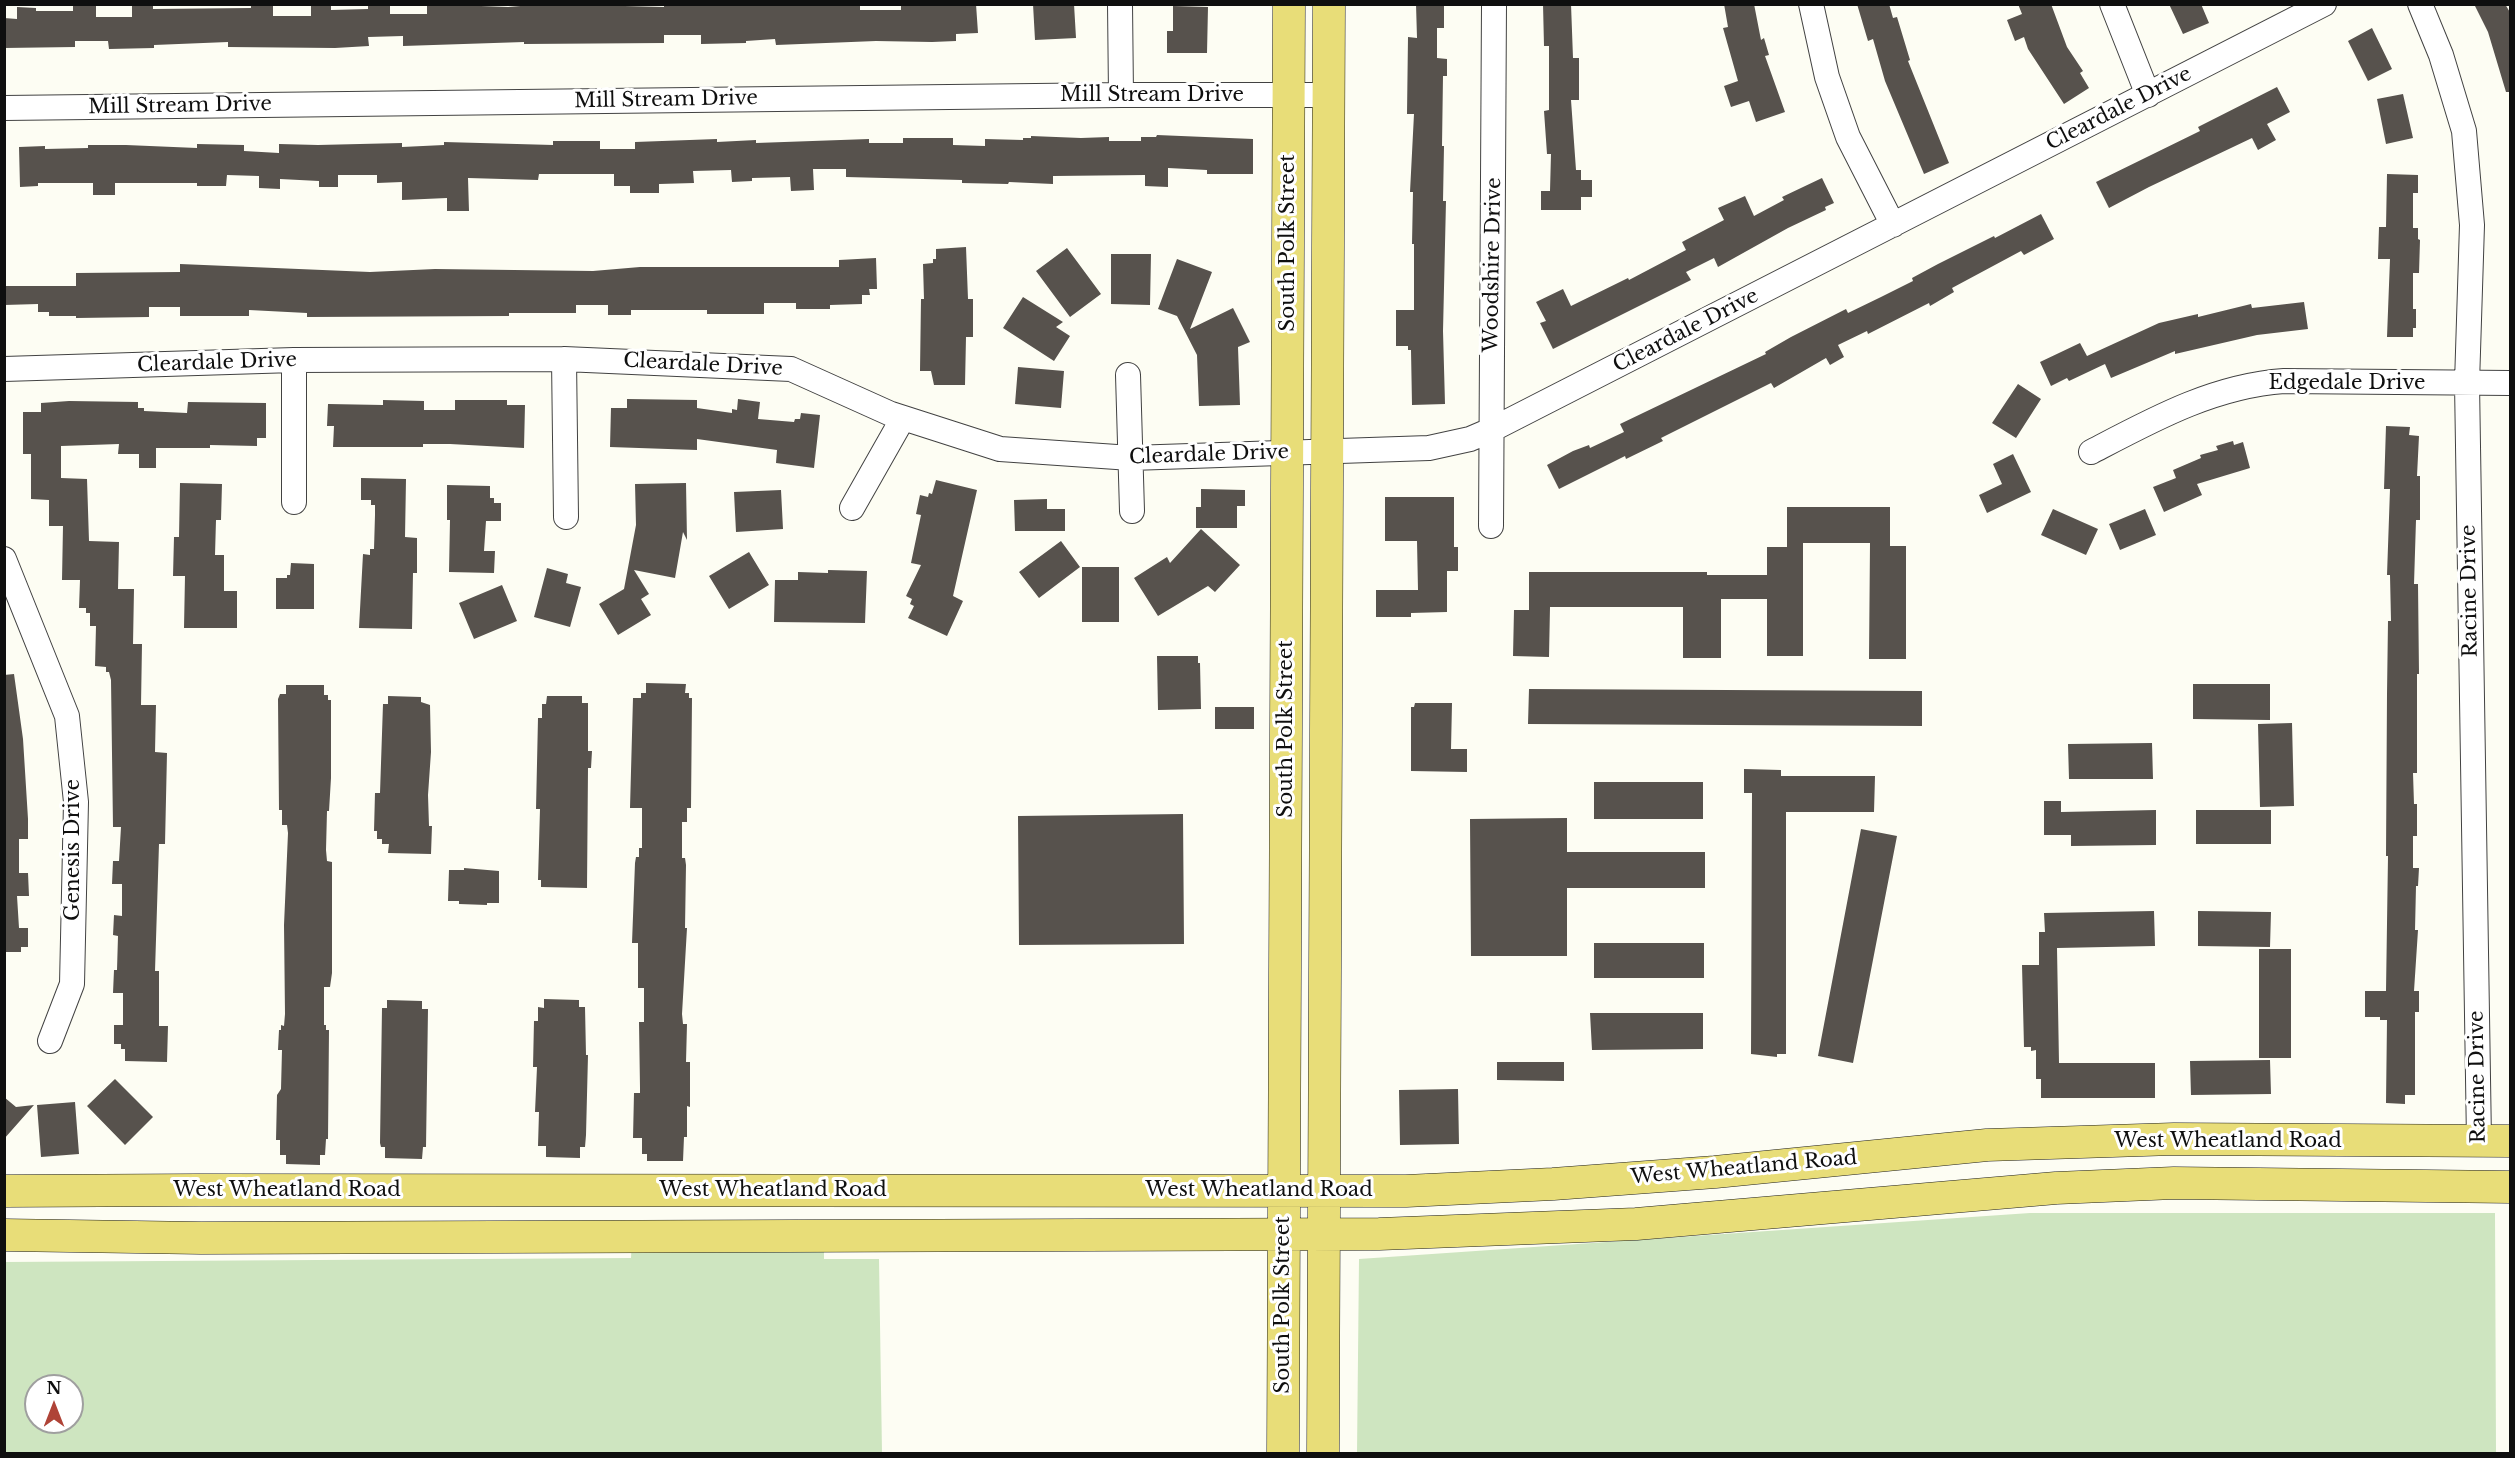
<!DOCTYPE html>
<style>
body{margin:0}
#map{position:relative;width:2515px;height:1458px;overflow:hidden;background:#fdfdf3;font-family:"Libre Baskerville",serif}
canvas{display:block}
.frame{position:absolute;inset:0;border:6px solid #0f0f0f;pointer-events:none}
.north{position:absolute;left:24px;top:1374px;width:60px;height:60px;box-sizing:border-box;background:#fff;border:2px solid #9f9f9f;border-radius:50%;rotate:0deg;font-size:16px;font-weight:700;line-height:24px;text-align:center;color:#0f0f0f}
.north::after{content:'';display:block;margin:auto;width:21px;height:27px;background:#af4337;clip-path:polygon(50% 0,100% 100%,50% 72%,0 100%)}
</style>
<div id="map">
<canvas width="2515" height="1458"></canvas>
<div class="frame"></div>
<div class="north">N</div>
</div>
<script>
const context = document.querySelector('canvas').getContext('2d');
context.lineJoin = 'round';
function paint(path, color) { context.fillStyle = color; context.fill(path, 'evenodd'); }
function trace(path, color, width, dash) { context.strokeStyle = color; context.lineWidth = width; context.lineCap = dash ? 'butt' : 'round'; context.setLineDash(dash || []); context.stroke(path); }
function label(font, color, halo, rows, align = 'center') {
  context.font = font + ' "Libre Baskerville",serif'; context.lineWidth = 6; context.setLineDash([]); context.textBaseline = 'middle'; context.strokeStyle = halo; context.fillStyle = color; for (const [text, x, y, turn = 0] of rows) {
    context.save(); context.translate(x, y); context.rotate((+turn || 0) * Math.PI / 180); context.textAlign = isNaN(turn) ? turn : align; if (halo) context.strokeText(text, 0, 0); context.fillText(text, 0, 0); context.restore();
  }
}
const green = new Path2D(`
 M2030,1213H2495L2496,1453H1357L1359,1259Z
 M824,1235V1259H879L882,1453H5L4,1262L631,1258L632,1237ZM36,1386H72V1422H36Z`);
const building = new Path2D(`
 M73,4H96V17H132V5L145,4H153V9L251,8V4H273V16H311V5H331V10L368,9V4H390V14H427V4L508,7L546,4L664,7V4H860V10H901V4H976L978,33L956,34V41L932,42L876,41L776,45L775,39L746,41V43L701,44V35H664V43L524,44V42L403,46V36L368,37L369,46L335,48L228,47V42L154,45V48L109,49L108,41H75V47L4,48V18L17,19V7L36,8V11H73Z
 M1033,4H1074L1076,38L1035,40Z
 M1416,4H1444V28H1437V58L1447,59V76H1443L1442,146H1444L1443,201H1446L1443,331L1445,404L1412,405L1411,350H1408V346H1396V310H1414V244H1412L1413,192H1410L1414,114H1407L1408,37L1417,38Z
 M1543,4H1571L1573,58H1579V100H1571L1576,170H1581V180H1592V197H1581V210H1541V191H1550L1551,154H1547L1544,111L1549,110V46H1544Z
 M1724,4H1754L1761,40L1764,38L1769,55L1765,56L1785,112L1756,122L1749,101L1731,107L1724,86L1738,81L1723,28L1728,27Z
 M1857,4H1889L1893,18L1897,17L1910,60L1908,61L1949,163L1924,174L1885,81L1873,39L1868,41Z
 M2018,4H2051L2067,47L2083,71L2080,73L2089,88L2064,104L2028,49L2024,37L2015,41L2007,20L2022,14Z
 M2169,4H2201L2209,23L2183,34Z
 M2474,4H2505L2511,14V92H2506L2488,32Z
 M1173,6L1208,7L1207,53H1167V31H1173Z
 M2372,28L2392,69L2368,81L2348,41Z
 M2277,87L2290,112L2267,124L2276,140L2258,150L2252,138L2149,187L2109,208L2096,182L2200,131L2198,127Z
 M2403,94L2413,138L2386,144L2377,99Z
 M1157,135L1253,139V174H1207V170L1168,168V187L1145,186V175L1053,176V184L1009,182L1008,184L962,183V180L846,177V169H813L814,190L791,191L790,177L752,178V181L732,182L731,170L693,171L694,183L659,184V193H630V186H614V174H539L538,180L468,178L469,211H447V198L402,200V182L377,183V175H338V187H319V181L280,179V189L259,188V176L227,175L226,186H197V183H115V195H93V183H38V186L20,187L19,147L45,146V149L88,148V145H126L197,148V144L244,145V151L279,153V144L318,145L402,143V147L444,145V142L553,145V141H600V149H635V142L717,139V142L756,140V143L869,139V143H903V138H953V145L985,146V139L1023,140V138H1031V136L1081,138L1109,137V141H1141V137H1156Z
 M2387,174L2418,175V193H2413V228H2418V239L2420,240L2419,273H2413V309H2416V328H2413V337H2387L2390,259H2378L2379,227H2386Z
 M1822,178L1834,203L1825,207L1826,210L1788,228L1718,267L1714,258L1686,272L1691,280L1553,349L1540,323L1546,321L1536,302L1563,289L1571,306L1628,278L1629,280L1686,250L1682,242L1724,220L1718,208L1745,196L1754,216L1784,200L1782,197Z
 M2041,214L2054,239L2024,255L2021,251L1952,288L1954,292L1930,306L1929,303L1868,334L1867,331L1838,345L1844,357L1830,365L1826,358L1774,388L1771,383L1661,438L1663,441L1626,459L1625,456L1559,489L1547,465L1573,451L1589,445L1590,448L1624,432L1620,424L1766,354L1765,352L1791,337L1846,309L1848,313L1881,297L1913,281L1912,278L1938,264L1994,236L1995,238Z
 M966,247L968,299H973V337H966L965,385H934L931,371H920L921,299H924L923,264L933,263V259H936V249Z
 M1067,248L1101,294L1070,317L1036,271Z
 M1111,254H1151L1150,305L1111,304Z
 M876,258L877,289H869L870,295H862V304L830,305V309H796V303H764V314H707V310H631V315H608V305H576V313H509V316L307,317V313L249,310V316H180V307H149V317L76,318V316H49V312H38V304L4,305V286H76V273L180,272V264L370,272L435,269L593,271L640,267H839V260Z
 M1177,259L1212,272L1190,329L1233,308L1250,342L1238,347L1240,405L1199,406L1197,355L1177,316L1158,309Z
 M1023,297L1063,322L1056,327L1070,336L1054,361L1003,328Z
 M2304,302L2308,329L2257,335L2175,354V351L2111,378L2105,364L2069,381L2067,378L2051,386L2040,362L2080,343L2087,356L2159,323L2198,314V317L2251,304L2252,308Z
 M1018,367L1064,371L1061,408L1015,404Z
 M2018,384L2041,399L2016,438L1992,423Z
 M627,399L697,400V408L732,413V409L737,410L738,399L760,402L758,419L794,422L795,419H800L801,413L820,415L814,468L776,463L777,450L697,439V450L610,447L611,408H627Z
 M383,400L424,401V410H455V400H507V405H525L524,448L450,444H423V447H333L334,426H327L328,404L383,405Z
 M69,401L138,402V408H144V411L187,413L188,402L266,403V438H257V446L210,445V448H156V468H139V454H118L119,444L61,446V478L87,479L89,541L119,542L118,589H134L133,644H142L141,705H156L155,752L167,753L165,844H159L155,971H159V1026H168L167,1062L125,1061V1049H121V1044H114V1025H123V993H113L114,970H117L118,936L113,935L114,915L122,916V884H112L113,861H119L121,827H113L111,680L109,672H106V667L95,666L96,626H90V613H86V608H79L80,580H62L63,526H49V500L31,499V454H23V412H41V403Z
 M2386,426L2410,427L2409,435L2419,436L2417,476H2420V520H2416L2414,584H2418L2419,674H2417V773H2413L2414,804H2417V836H2413V868H2419L2418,886H2416L2415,930H2418L2414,991H2419V1012H2415V1095H2405V1104L2386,1103L2387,1020H2380V1017H2365V991H2386L2388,856H2386L2387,694L2388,621H2391L2390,575H2387L2390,489H2384Z
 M2233,441L2234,445L2243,442L2250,468L2197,484L2202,495L2164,512L2153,487L2176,478L2173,470L2201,458L2200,455L2218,450L2216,446Z
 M2013,454L2031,492L1987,513L1979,495L2002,484L1993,464Z
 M361,478L406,479L405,537L417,538V573H413L412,629L359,628L363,554L370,555V549H374L375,515V505H371V500H361Z
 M936,480L977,490L953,596L963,601L947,636L908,618L914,606L910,604L912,599L906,596L921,565L911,563L921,515L916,514L920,495L928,497L929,493L932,494Z
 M180,483L222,484L221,520H216L215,555H224V591H237V628H184L185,576H173L174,537H179Z
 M686,483L687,540L683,532L675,578L634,570L649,594L641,599L651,615L618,635L599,604L624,589L636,525L635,484Z
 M447,485L490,486V498H494V503H501V521H486L484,551H495L494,573L449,572L450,520H447Z
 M1201,489L1245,490V506H1237V528H1196V507H1201Z
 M781,490L783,529L736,532L734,492Z
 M1385,497H1454V547H1458V571H1447V612L1411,613V617H1376V590H1418L1417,541H1385Z
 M1047,499V509H1065V531H1015L1014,500Z
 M1787,507H1890V546H1906V659H1869L1870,543H1803V656H1767V599H1721V658H1683V607H1550L1549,657L1513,656L1514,610H1529V572H1707V575H1767V547H1787Z
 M2053,509L2098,529L2086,555L2041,535Z
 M2145,509L2156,535L2120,550L2109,524Z
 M1201,529L1240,565L1215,592L1208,586L1158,616L1134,578L1167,557L1170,563Z
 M1061,541L1080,567L1039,598L1019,572Z
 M749,552L769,585L729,609L709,576Z
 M291,563L314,564V609H276V578H287V575H290Z
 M1082,567H1119V622H1082Z
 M547,568L568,574L566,583L581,587L570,627L534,617Z
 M828,570L867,571L865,623L774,622L775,580H798V572L828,573Z
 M502,585L517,621L474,639L459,603Z
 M1157,656H1198V663H1200L1201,709L1158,710Z
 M14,674L23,739L28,819V839H19V873H28L29,896H17L19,928H28V947H21V952H4V675Z
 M646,683L686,684L685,693H689V698H692L691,808H687V822H682V858H685L686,865L685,928H687L682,1014L683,1024H687L686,1062H690V1107L687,1106V1137H684L683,1161H647V1154H642V1138H633L634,1093H640V1088L639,1022H644V988H638V943H632L635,863L636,857H639V848H642V808H630L633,698H641V693H646Z
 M2193,684H2270V720L2193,719Z
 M286,685H324V695H328V700H331V778L329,811H327L326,850L327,861L332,862V973L330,987H324V1025H326V1030H329L328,1139H326L325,1155H320V1165L286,1164V1155H280V1140H276L277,1095L281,1089L282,1050H278L279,1030H281V1025L284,1026L285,1014L284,925L288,833L287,825H282V810H279L278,699L280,694H286Z
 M1529,689L1922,691V726L1528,724Z
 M388,696L421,697V702L430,705L431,752L428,795L429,826H432L431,854L388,853L389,844H382V839H377V831H374L375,793H380L383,704H388Z
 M547,696H582V703H588V751H592L591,768H588L587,888L541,887V880H538L540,809H536L538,718H542V704H546Z
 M1415,703H1452L1451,749H1467V772L1411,771V707H1414Z
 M1215,707H1254V729H1215Z
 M2292,723L2294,806L2260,807L2258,724Z
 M2152,743L2153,779H2069L2068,744Z
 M1744,769L1781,770V776H1875L1874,812H1786V1054H1777V1057L1751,1054L1752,793H1744Z
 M1594,782H1703V819H1594Z
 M2044,801H2061V812L2156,810V845L2071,846V835H2044Z
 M2196,810H2271V844H2196Z
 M1183,814L1184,944L1019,945L1018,816Z
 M1567,818V852H1705V888H1567V956H1471L1470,819Z
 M1861,829L1897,836L1853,1063L1818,1056Z
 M464,868L499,871V903H487V905L459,904V901H448L449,870H464Z
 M2154,911L2155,946L2057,948L2059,1063H2155V1098H2041V1079H2036V1050L2031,1051V1047H2024L2022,965H2039V932H2045L2044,913Z
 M2198,911L2271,912L2270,947L2198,946Z
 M1594,943H1704V978H1594Z
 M2259,949H2291V1058H2259Z
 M544,999L579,1000V1007H585L586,1055H588L586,1135L585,1147H580V1158L546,1157V1146H538L539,1112H535L537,1067H533L534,1021H538V1007L544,1008Z
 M387,1000L422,1001V1009H428L426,1147H423L422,1159L385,1158V1147H381L380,1143L382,1008H387Z
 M1590,1013H1703V1049L1592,1050Z
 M2270,1060L2271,1094L2191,1095L2190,1061Z
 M1497,1062H1564V1081L1497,1080Z
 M115,1079L153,1117L125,1145L87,1106Z
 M1458,1089L1459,1144L1400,1145L1399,1090Z
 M4,1097L16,1107L34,1105L4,1139Z
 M75,1102L79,1154L41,1157L37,1105Z`);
const minor = new Path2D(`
 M1120,4L1121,95
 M1811,4L1827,77L1848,137L1893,225
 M2112,4L2148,95
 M2420,4L2441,55L2464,131L2472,225L2467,383L2479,1141
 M4,108L1121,95H1328
 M564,359L566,517
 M4,369L294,360L564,359L791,369L891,414L1000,449L1131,458L1429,448L1470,439L1491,430L2324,4
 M1128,375L1132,511
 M2091,452C2152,420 2213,386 2284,381L2510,383
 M294,502V360
 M852,508L903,418
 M1491,526L1494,4
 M4,559L67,716L76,802L72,984L50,1041`);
const major = new Path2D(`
 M4,1191L199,1190L1406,1191L1553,1184L1715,1172L1987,1145L2174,1139L2510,1141
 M4,1235L201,1238L1379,1234L1636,1224L2056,1188L2174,1183L2510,1187
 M1283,1454L1289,4
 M1323,1454L1329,4`);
const streetNames = [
 ["Mill Stream Drive",1152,95],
 ["Mill Stream Drive",666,100,-1],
 ["Mill Stream Drive",180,106,-1],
 ["Cleardale Drive",2119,109,-27],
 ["South Polk Street",1288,243,-90],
 ["Woodshire Drive",1493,265,-89],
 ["Cleardale Drive",1686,331,-27],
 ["Cleardale Drive",217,363,-2],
 ["Cleardale Drive",703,365,3],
 ["Edgedale Drive",2347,383],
 ["Cleardale Drive",1209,455,-2],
 ["Racine Drive",2470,591,-91],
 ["South Polk Street",1286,729,-90],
 ["Genesis Drive",73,850,-90],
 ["Racine Drive",2478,1077,-91],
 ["West Wheatland Road",2228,1141],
 ["West Wheatland Road",1744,1168,-5],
 ["West Wheatland Road",287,1190],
 ["West Wheatland Road",773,1190],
 ["West Wheatland Road",1259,1190],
 ["South Polk Street",1283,1305,-90]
];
paint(green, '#cee5c0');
paint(building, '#57524d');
trace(minor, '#424242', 26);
trace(major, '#202020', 33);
trace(minor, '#fff', 24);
trace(major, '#e8dd78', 32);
label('20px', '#0f0f0f', '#fff', streetNames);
</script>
